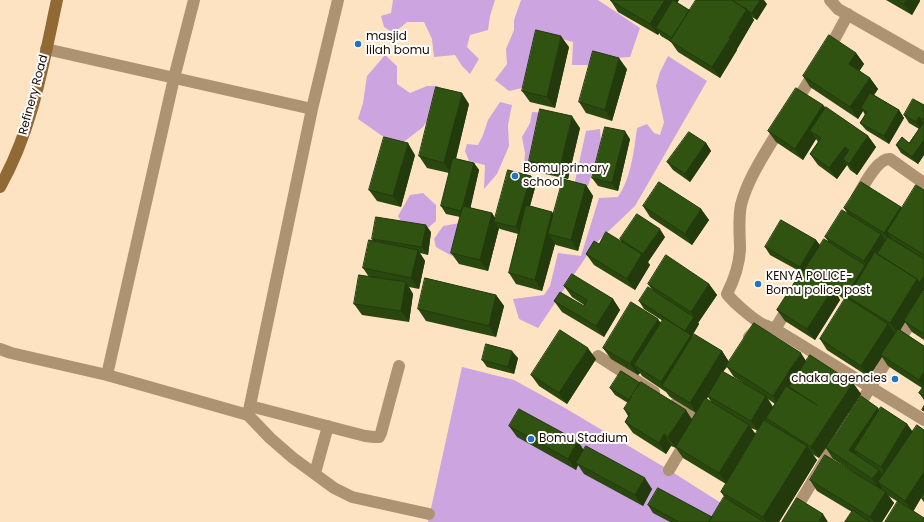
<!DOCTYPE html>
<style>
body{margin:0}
canvas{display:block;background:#fde3c1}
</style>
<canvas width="924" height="522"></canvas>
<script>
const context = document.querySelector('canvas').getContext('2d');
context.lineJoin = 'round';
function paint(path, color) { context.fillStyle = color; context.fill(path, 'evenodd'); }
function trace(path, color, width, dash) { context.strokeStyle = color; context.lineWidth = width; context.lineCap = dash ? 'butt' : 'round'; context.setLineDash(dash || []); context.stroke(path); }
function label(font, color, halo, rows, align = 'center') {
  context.font = font + ' Poppins,sans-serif'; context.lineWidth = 4; context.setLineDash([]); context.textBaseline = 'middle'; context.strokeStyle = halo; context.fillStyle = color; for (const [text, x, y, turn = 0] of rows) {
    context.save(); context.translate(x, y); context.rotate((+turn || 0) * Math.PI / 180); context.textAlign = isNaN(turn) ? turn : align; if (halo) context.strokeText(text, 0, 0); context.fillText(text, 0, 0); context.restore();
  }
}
const green = new Path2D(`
 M393,0H495L490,16L488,30L470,35L467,47L479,59L470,74L462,66L455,55L434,57L432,39L424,22H407L394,33L384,27L381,16L391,13Z
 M521,0H598L640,28L630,57L615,58L596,55L588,65H572L573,42L540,33L522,88L509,91L495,80L507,64L506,49L514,30V20Z
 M385,55L397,66V84L410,93L427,86H438L435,109L423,127L401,144L388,140L358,119L363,103L367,76Z
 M668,56L707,81L635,206L594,245L538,328L519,319L513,299L544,295L550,286L558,253L581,256L599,198L618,197C631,178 634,151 637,128L647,124L654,133L660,135L664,122L656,86L660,72Z
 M500,102L512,105L508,125L509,146L497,174L484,189L485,165L469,161L465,151L467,144L478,145L483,135L488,120Z
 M532,112L547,113L534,153L531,172L524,166L525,153L522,137L530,123Z
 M600,129L601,144L588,186H574L586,131Z
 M423,193L436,205V221L428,228L403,224L398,216L410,195Z
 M460,223V242L452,256L436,247L434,239L443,226Z
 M462,367L514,380L565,408L669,470L729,508L722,522H428Z`);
const street = new Path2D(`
 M830,0L838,9L924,58
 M46,49L312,109
 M827,53L848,14
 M794,105L816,70
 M857,197C863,187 877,158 890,159L924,183
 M762,324C753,319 734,303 727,294C734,280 739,267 740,250C740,235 738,220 741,205C748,177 767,151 781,126
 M775,329L791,303
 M749,337L762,324L775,329L924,420
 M0,349L11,353L107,375L248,415L270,438L293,458L334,488L352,497L429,514
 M598,356L654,392
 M107,375L174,78L194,0
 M675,404L699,420
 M250,406L365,436L374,437H379L381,433L399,366
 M855,412L924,301
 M248,415L312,109L338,0
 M669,470L688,438
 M315,473L328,426
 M788,522L838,439`);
const secondary = new Path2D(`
 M0,187C33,128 43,65 57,0`);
const wall = new Path2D(`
 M611,0H679L677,3L689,10L767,4L757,20L752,17L754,20L737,49V50L720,78L678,52L671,42L661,36L659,33L658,35L618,12L611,1Z
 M886,0H920V1L912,15Z
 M569,47L555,108L530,102L522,91Z
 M856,53L864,64L859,71L870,78L878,89L874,95L899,110L904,118L889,144L866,130L860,123L865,115L863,111L858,119L810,87L803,76Z
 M627,69L612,121L586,113L579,102Z
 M469,104L456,159L474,163L479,170L470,208L492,213L495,218L531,176L536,184L530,206L554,214L586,185L593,196L578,251L556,245L555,244L542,291L516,284L509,273L518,234L500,229L499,228L488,271L459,264L451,253L460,217L446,214L441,206L449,173L427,168L419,156Z
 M823,105L826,108L868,136L876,147L857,175L850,170L847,165L837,179L818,165L810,154L818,142L816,139L803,160L776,142L768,131Z
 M924,105V155L918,164L901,153L896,145L909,143L919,129L909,123L904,115Z
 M580,128L568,179L536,172L529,161Z
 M630,139L618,191L598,186L592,178Z
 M706,143L711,151L690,182L673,170L667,162Z
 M415,155L401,207L377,201L369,190Z
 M924,190V291L923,292L924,293V340L912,332L905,322L900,330L924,346V400L919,393L922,388L888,366L882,357L869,377L827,350L820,339L845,300L837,294L840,300L815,340L785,321L777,310L801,272L770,255L765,247L816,240L820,245L828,241L825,237L847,213L844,208L901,207L902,208Z
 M643,206L701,209L709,220L692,245L650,217Z
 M431,232L428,255L420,253L425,261L419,289L409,287L413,294L409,322L362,315L354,304L369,277L363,268L373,241L372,239Z
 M665,237L648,262L650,265L635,290L594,265L586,254L599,244L622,242L620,239Z
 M648,284H709L717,295L698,323L699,324L692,336V337L722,351L729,362L806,361L853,383L861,394L826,447L878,408L879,410L907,424L912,431L924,430V502L921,498L913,511L887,495L894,503L882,522H845L852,512L817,491L810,480L853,472L833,459L826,448L819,458L812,454L817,460L779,522H670L653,513L648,505L712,517L725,498L721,492L726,484L683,458L676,448L671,446L666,454L633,433L625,422L628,416L624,409L628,403L615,395L610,388L692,419L696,413L670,397L666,392L642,376L640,373L638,375L611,359L603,348L661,323L663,321L644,309L639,301L653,291ZM727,367L734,377L745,384L723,372ZM708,397L712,403L707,399ZM768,399L775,404L773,407ZM751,428L758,431L756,435Z
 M564,286L613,299L620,310L604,337L562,312L554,301L584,306V305L572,297Z
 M496,295L504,306L496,337L426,321L418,309Z
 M518,358L514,374L487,367L482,360Z
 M596,359L567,404L539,386L531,375Z
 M509,426L584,450L652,489L643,506L584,474L578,465L576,470L517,437Z`);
const shadedWall = new Path2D(`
 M665,0H679L660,31L656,28L659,33L658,35L650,24Z
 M760,0H764L767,4L757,20L752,13Z
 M907,0H920V1L912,15L904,4Z
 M747,9L754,20L737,49V50L720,78L712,67L729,38Z
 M561,36L569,47L555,108L547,97Z
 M856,53L864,64L857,75L849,64Z
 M619,58L627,69L612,121L605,110Z
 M870,78L878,89L864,110L861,108L863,111L858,119L850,107Z
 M462,93L469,104L452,174L444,163Z
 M823,105L831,116L810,131L816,139L803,160L795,149Z
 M899,110L904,118L889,144L884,136Z
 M572,116L580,128L568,179L560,168Z
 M919,117L924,125L921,130L916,122Z
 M625,131L630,139L618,191L612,183Z
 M868,136L876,147L857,175L849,164Z
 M924,140V155L918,164L912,157Z
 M408,143L415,155L401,207L393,196Z
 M706,143L711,151L690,182L685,174Z
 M845,147L852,158L843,159L847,165L837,179L829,168Z
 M474,163L479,170L468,219L462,211Z
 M531,176L536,184L522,235L516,227Z
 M586,185L593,196L578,251L571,240Z
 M901,207L909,218L887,232L893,242L892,244L884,233Z
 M701,209L709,220L692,245L685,234Z
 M552,212L560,223L548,234L555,244L542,291L535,280Z
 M492,213L498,223L494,222L499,228L488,271L480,260Z
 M426,225L431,232L428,255L422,247Z
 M660,229L665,237L648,262L643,254Z
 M881,234L888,245L871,272L864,261Z
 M816,240L821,247L805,269L807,271L805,275L800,267Z
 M418,250L425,261L419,289L411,278Z
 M642,254L650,265L635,290L627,279Z
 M865,265L873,276L848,297L847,295Z
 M924,276V287L920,282Z
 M917,279L924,288V291L898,334L890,323Z
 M406,282L413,294L409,322L401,311Z
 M709,284L717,295L698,323L691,312Z
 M833,289L840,300L815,340L807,329Z
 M496,295L504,306L496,337L489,326Z
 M613,299L620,310L604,337L596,326Z
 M694,317L699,324L692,336L699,346L665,388L661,382L685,331Z
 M658,319L666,330L634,365L640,373L638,375L630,364Z
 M888,324L896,335L881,355L882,357L869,377L861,366Z
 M588,348L596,359L567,404L559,393Z
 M512,351L518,358L514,374L508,367Z
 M722,351L729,362L697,414L690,403Z
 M801,353L808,364L789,387L792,390L780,407L773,396Z
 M924,372V388L919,380Z
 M853,383L861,394L819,458L811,447Z
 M766,396L773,407L766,418V419L759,432L751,421Z
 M878,408L885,419L854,450L859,458L849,450Z
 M686,410L693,421L676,448L668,437Z
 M907,424L915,435L888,478L881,467Z
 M749,425L757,436L727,484L719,473Z
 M664,434L671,446L666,454L659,443Z
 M578,441L585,452L576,463L578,465L576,470L568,459Z
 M807,446L817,460L779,522H766L763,517Z
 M879,470L886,481L878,482L882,488L880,490L872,479Z
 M924,472V495L921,497V498L913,512L905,501Z
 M645,478L652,489L643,506L635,495Z
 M886,492L894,503L882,522H874L870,517Z
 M823,514L828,522H818Z`);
const building = new Path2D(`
 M611,0H665L650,24L611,1Z
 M673,0L689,10L672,38L656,28Z
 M696,0H732L747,9L729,38L730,39L712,67L670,41Z
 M732,0H760L752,13Z
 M897,0H907L904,4Z
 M536,30L561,36L547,97L522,91Z
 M829,35L856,53L849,64L870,78L850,107L803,76Z
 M593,51L619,58L605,110L579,102Z
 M436,87L462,93L444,163L419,156Z
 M796,88L823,105L795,149L768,131Z
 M870,93L899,110L884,136L860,123L867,112L861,108Z
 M913,99L924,105V120L919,117L916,122L904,115Z
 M826,107L868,136L849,164L843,159L849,150L845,147L829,168L810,154L821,138L810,131Z
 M540,109L572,116L560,168L529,161Z
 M924,122V140L912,157L896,145L902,137L909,143Z
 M605,127L625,131L612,183L592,178Z
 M689,132L706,143L685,174L667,162Z
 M384,137L408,143L393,196L369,190Z
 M453,158L474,163L463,206L461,211L441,206Z
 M508,170L531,176L516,227L494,222Z
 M563,179L586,185L571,240L548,234Z
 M659,182L701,209L685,234L643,206Z
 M861,182L901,207L884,233L844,208Z
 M916,185L924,190V255L887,232Z
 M526,205L552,212L535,280L509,273Z
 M463,206L492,213L480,260L451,253Z
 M842,210L881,234L864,261L825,237Z
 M637,214L660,229L643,254L620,239Z
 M376,217L426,225L422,247L372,239Z
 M781,220L816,240L800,267L765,247Z
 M606,232L642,254L627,279L586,254L594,241L599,244Z
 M888,237L924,259V276L920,282L917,279L877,254Z
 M824,239L865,265L847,295L805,269Z
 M369,240L418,250L411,278L363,268Z
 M875,252L917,279L890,323L848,297Z
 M666,255L709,284L691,312L648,284Z
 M803,270L833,289L807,329L777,310Z
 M572,274L613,299L596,326L554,301L560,292L584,306L587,300L564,286Z
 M359,275L406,282L401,311L354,304Z
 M425,278L496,295L489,326L418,309Z
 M648,287L694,317L685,331L639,301Z
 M922,292L924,293V334L904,321Z
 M846,297L888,324L861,366L820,339Z
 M631,302L658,319L630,364L603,348Z
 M664,318L691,335L661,382L634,365Z
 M754,323L801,353L773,396L726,366Z
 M898,329L924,346V372L919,380L881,355Z
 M560,330L588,348L559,393L531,375Z
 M694,334L722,351L690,403L662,386Z
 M486,344L512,351L508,367L482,360Z
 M810,355L853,383L811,447L766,418L786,386L817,405L789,387Z
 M621,371L640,383L629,400L610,388Z
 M722,371L766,396L751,421L708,396Z
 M641,382L686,410L668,437L664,434L659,443L625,422L630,414L624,409Z
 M924,386V396L919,393Z
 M861,396L878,408L849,450L879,470L872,479L826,448Z
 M705,398L749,425L719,473L676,447Z
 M924,406V411L922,410Z
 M881,407L907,424L881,467L854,450Z
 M519,409L578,441L568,459L509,426Z
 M764,420L807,446L763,517L721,492Z
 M917,425L924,430V472L905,501L878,482Z
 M586,446L645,478L635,495L576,463Z
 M825,455L886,492L870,517L810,480Z
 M658,488L712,517L709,522H679L648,505Z
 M924,492V499L921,497Z
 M724,497L764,522H709Z
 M797,498L823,514L818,522H782Z
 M898,501L924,518V522H885Z
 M853,510L870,522H845Z`);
const markers = [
 [358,44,4,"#2771c1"],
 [515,176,4,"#2771c1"],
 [758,284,4,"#2771c1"],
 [895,379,4,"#2771c1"],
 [531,439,4,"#2771c1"]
];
const poiNames = [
 ["masjid",366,37],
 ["lilah bomu",366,51],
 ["Bomu primary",523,169],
 ["school",523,183],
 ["KENYA POLICE-",766,277],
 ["Bomu police post",766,291],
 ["chaka agencies",887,379,"right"],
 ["Bomu Stadium",539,439]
];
const streetNames = [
 ["Refinery Road",34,95,-75]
];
paint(green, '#cba4e0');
trace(street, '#ad9371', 12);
trace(secondary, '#906934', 12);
paint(wall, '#29470f');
paint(shadedWall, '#223a0c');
paint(building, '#305311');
trace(building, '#223a0c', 1);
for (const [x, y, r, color] of markers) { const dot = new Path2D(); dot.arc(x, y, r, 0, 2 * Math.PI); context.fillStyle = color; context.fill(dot); trace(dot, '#fff', 1.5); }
label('12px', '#1b0c00', '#fff', poiNames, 'left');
label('12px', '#1b0c00', '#fff', streetNames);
</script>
